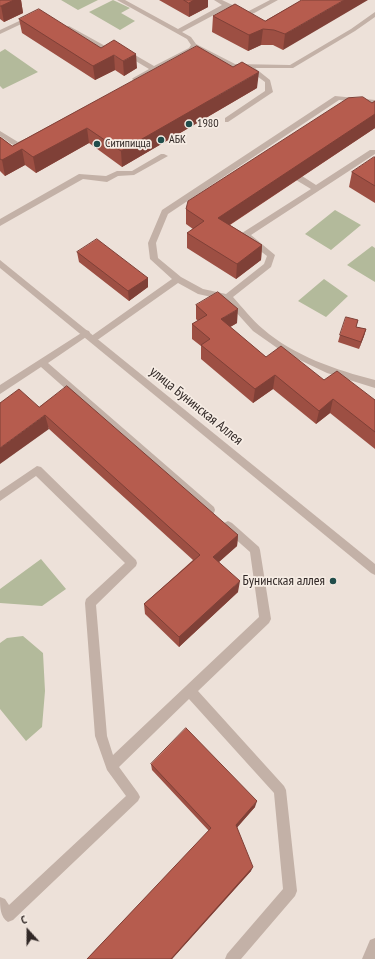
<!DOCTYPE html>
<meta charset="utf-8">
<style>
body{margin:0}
#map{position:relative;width:375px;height:959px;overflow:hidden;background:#ede1d9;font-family:"PT Sans Narrow",sans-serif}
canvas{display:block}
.north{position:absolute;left:8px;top:911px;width:40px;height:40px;-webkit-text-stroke:3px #f6ece4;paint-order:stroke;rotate:339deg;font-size:11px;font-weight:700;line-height:16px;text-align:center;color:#312826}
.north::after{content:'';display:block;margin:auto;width:14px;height:18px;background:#312826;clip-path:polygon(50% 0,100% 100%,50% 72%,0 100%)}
</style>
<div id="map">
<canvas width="375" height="959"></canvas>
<div class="north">С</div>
</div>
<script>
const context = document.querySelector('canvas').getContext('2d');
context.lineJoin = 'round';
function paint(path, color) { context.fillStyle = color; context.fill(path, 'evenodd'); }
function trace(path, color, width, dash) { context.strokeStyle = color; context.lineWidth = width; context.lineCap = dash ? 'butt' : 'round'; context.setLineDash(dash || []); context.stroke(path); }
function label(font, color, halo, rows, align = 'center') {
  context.font = font + ' "PT Sans Narrow",sans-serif'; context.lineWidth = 3.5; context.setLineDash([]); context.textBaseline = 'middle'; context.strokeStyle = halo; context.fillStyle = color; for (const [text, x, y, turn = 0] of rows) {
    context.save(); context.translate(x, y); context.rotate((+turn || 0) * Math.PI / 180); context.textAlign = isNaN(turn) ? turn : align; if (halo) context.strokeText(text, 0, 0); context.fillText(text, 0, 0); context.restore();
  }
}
const green = new Path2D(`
 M61,0H98L78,10Z
 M113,0L130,8L121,13L135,21L120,30L89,12Z
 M5,49L38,72L3,89L0,86V52Z
 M335,210L361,225L331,250L305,234Z
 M372,246L375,248V282L347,265Z
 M324,279L348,296L326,317L298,301Z
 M41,559L66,589L42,606L0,603V589Z
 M23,636L43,653L45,691L42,727L26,741L0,709V643L7,638Z`);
const service = new Path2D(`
 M117,0H125L178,29L222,5L214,0H222L247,12L270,0H278L247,17L227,8L182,32L191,37L196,44L235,64L290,65L351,29L375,12V17L355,31L293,68H255L270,80L273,92L228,122H225V118L265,91V82L246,68L232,67L195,48L135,81L132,79L133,78L149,69L124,54L103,50L64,27L69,26L107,47L128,51L154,66L189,48L191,45L187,39Z
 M32,15L34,16V18L0,34V30Z
 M335,96L375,100V104L339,100L168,214L156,243L158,258L181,277L203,289L226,294L264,264L267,256L242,237V233L311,189L296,180V176H302L316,185L370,150H375V154L251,235L275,255L271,267L233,297C243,308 252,320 263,329C294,356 336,370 375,380V388L327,373L283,352L253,331L225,300L198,294L178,283L96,341H90L89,339L90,337L172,279L150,259L148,243L162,210Z
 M0,131L18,142L27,138L31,140C19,153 12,144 0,136Z
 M161,154H164L168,156L134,175L118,176L107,182L83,179L0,226V219L79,174L106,176L117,171H132Z
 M86,330L89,331L90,333L89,335L48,363L214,507L215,510L214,513L210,514L206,513L41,367L0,394V385Z
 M37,466L41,467L136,560L137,563L136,566L96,605L107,736L113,755L259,617L250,552L224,529L223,526L224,523L228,521L232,523L259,547L260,550L271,619L269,623L198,691L284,786L286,790L297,891L295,896L241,959H225L227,954L283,889L274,793L189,699L119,767L138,793L140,797L138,801L13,920L8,922C0,917 0,907 0,897L5,899L9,905L126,796L107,770L95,736L85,603L86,599L125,563L36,476L0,501V491Z`);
const minor = new Path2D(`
 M375,938V959H362L370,940Z`);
const tertiary = new Path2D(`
 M0,260L375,564V575L371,573L0,268Z`);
const wall = new Path2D(`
 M0,0H21L23,13L4,22L0,19Z
 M159,0H208V7L189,17Z
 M302,0L283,50L273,45H261L248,51L212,32L213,16L265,21Z
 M19,19L101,48L137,68L124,76L115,70L95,80L22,33Z
 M257,88L122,167L89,143L36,173L25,165L5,176L0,171V137L12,146Z
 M375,101V128L230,225L262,245L261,260L236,279L187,248V233L193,229L186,224V209Z
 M375,157V203L349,187L352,172Z
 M77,252L148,278V287L129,301L79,262Z
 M196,305L237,323L230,327L266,357L375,400V449L330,413L316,424L273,389L253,403L201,359V346L192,339V324L198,321L196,319Z
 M358,320L356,327L366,329L364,336L359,349L338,342L340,335Z
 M39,407L238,535L237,546L219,562L238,592L179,647L145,614L144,604L193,560L49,429Z
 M151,764L255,807L237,827L251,871L172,959H87L209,831L152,770Z`);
const shadedWall = new Path2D(`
 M14,0H21L23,13L4,22L1,6Z
 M194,0H208V7L189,17V3Z
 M344,0H368L283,50L285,34Z
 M263,29L261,45L248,51L249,35Z
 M136,54L137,68L124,76L123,61Z
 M114,55L115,70L95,80L93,66Z
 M259,72L257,88L122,167L121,151Z
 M375,114V128L217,233L218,218Z
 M87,128L89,143L36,173L33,157Z
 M22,149L25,165L5,176L2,160Z
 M262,245L261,260L236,279L237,264Z
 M148,278V287L129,301L128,291Z
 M238,309L237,323L220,333L221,319Z
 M366,329L364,336L359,349L361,342Z
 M275,375L273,389L253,403L255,389Z
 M333,399L330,413L316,424L319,411Z
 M45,415L49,429L0,464V448Z
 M238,535L237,546L212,568L213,557Z
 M240,581L238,592L179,647V637Z
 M257,801L255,807L235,830L236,825Z
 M253,867L251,871L172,959H171Z`);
const building = new Path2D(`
 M0,0H14L1,6H0Z
 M184,0H194L189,3Z
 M302,0H344L285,34L274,30L263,29L249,35L213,16L235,4L265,21Z
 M39,9L101,48L114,40L136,54L123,61L114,55L93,66L19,19Z
 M197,46L233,67L242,62L259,72L121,151L87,128L33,157L22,149L2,160L0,159V137L12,146Z
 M363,97L372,103L375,101V114L218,218L262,245L237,264L187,233L204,221L186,209L188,201L348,98Z
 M374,157H375V186L352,172Z
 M97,239L148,278L128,291L77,252Z
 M218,292L238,309L221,319L266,357L281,346L324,380L337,371L375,400V432L333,399L319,411L275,375L255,389L201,345L210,339L192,324L207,315L196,305Z
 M346,317L358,320L356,327L366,329L361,342L340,335Z
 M67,386L238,535L213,557L240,581L179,637L144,604L200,555L45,415L0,448V403L19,389L39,407Z
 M186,728L257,801L236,825L253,867L171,959H87L211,828L151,764Z`);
const markers = [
 [189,124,4,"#214d4b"],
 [161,140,4,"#214d4b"],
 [97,144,4,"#214d4b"],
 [333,581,4,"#214d4b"]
];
const farPoinames = [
 ["1980",197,124],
 ["АБК",169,140],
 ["Ситипицца",105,144]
];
const streetNames = [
 ["улица Бунинская Аллея",196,406,39]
];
const poiNames = [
 ["Бунинская аллея",325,581]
];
paint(green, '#b3ba9b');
paint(service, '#c3b1a7');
paint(minor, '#c3b1a7');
paint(tertiary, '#c3b1a7');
paint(wall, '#9d4f43');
paint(shadedWall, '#7f4037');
paint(building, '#b65c4e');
trace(building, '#7f4037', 1);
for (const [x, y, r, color] of markers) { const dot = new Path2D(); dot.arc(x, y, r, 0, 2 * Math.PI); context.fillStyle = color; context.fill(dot); trace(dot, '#f6ece4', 1.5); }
label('12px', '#312826', '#f6ece4', farPoinames, 'left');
label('14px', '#312826', '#f6ece4', streetNames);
label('14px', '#312826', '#f6ece4', poiNames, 'right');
</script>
